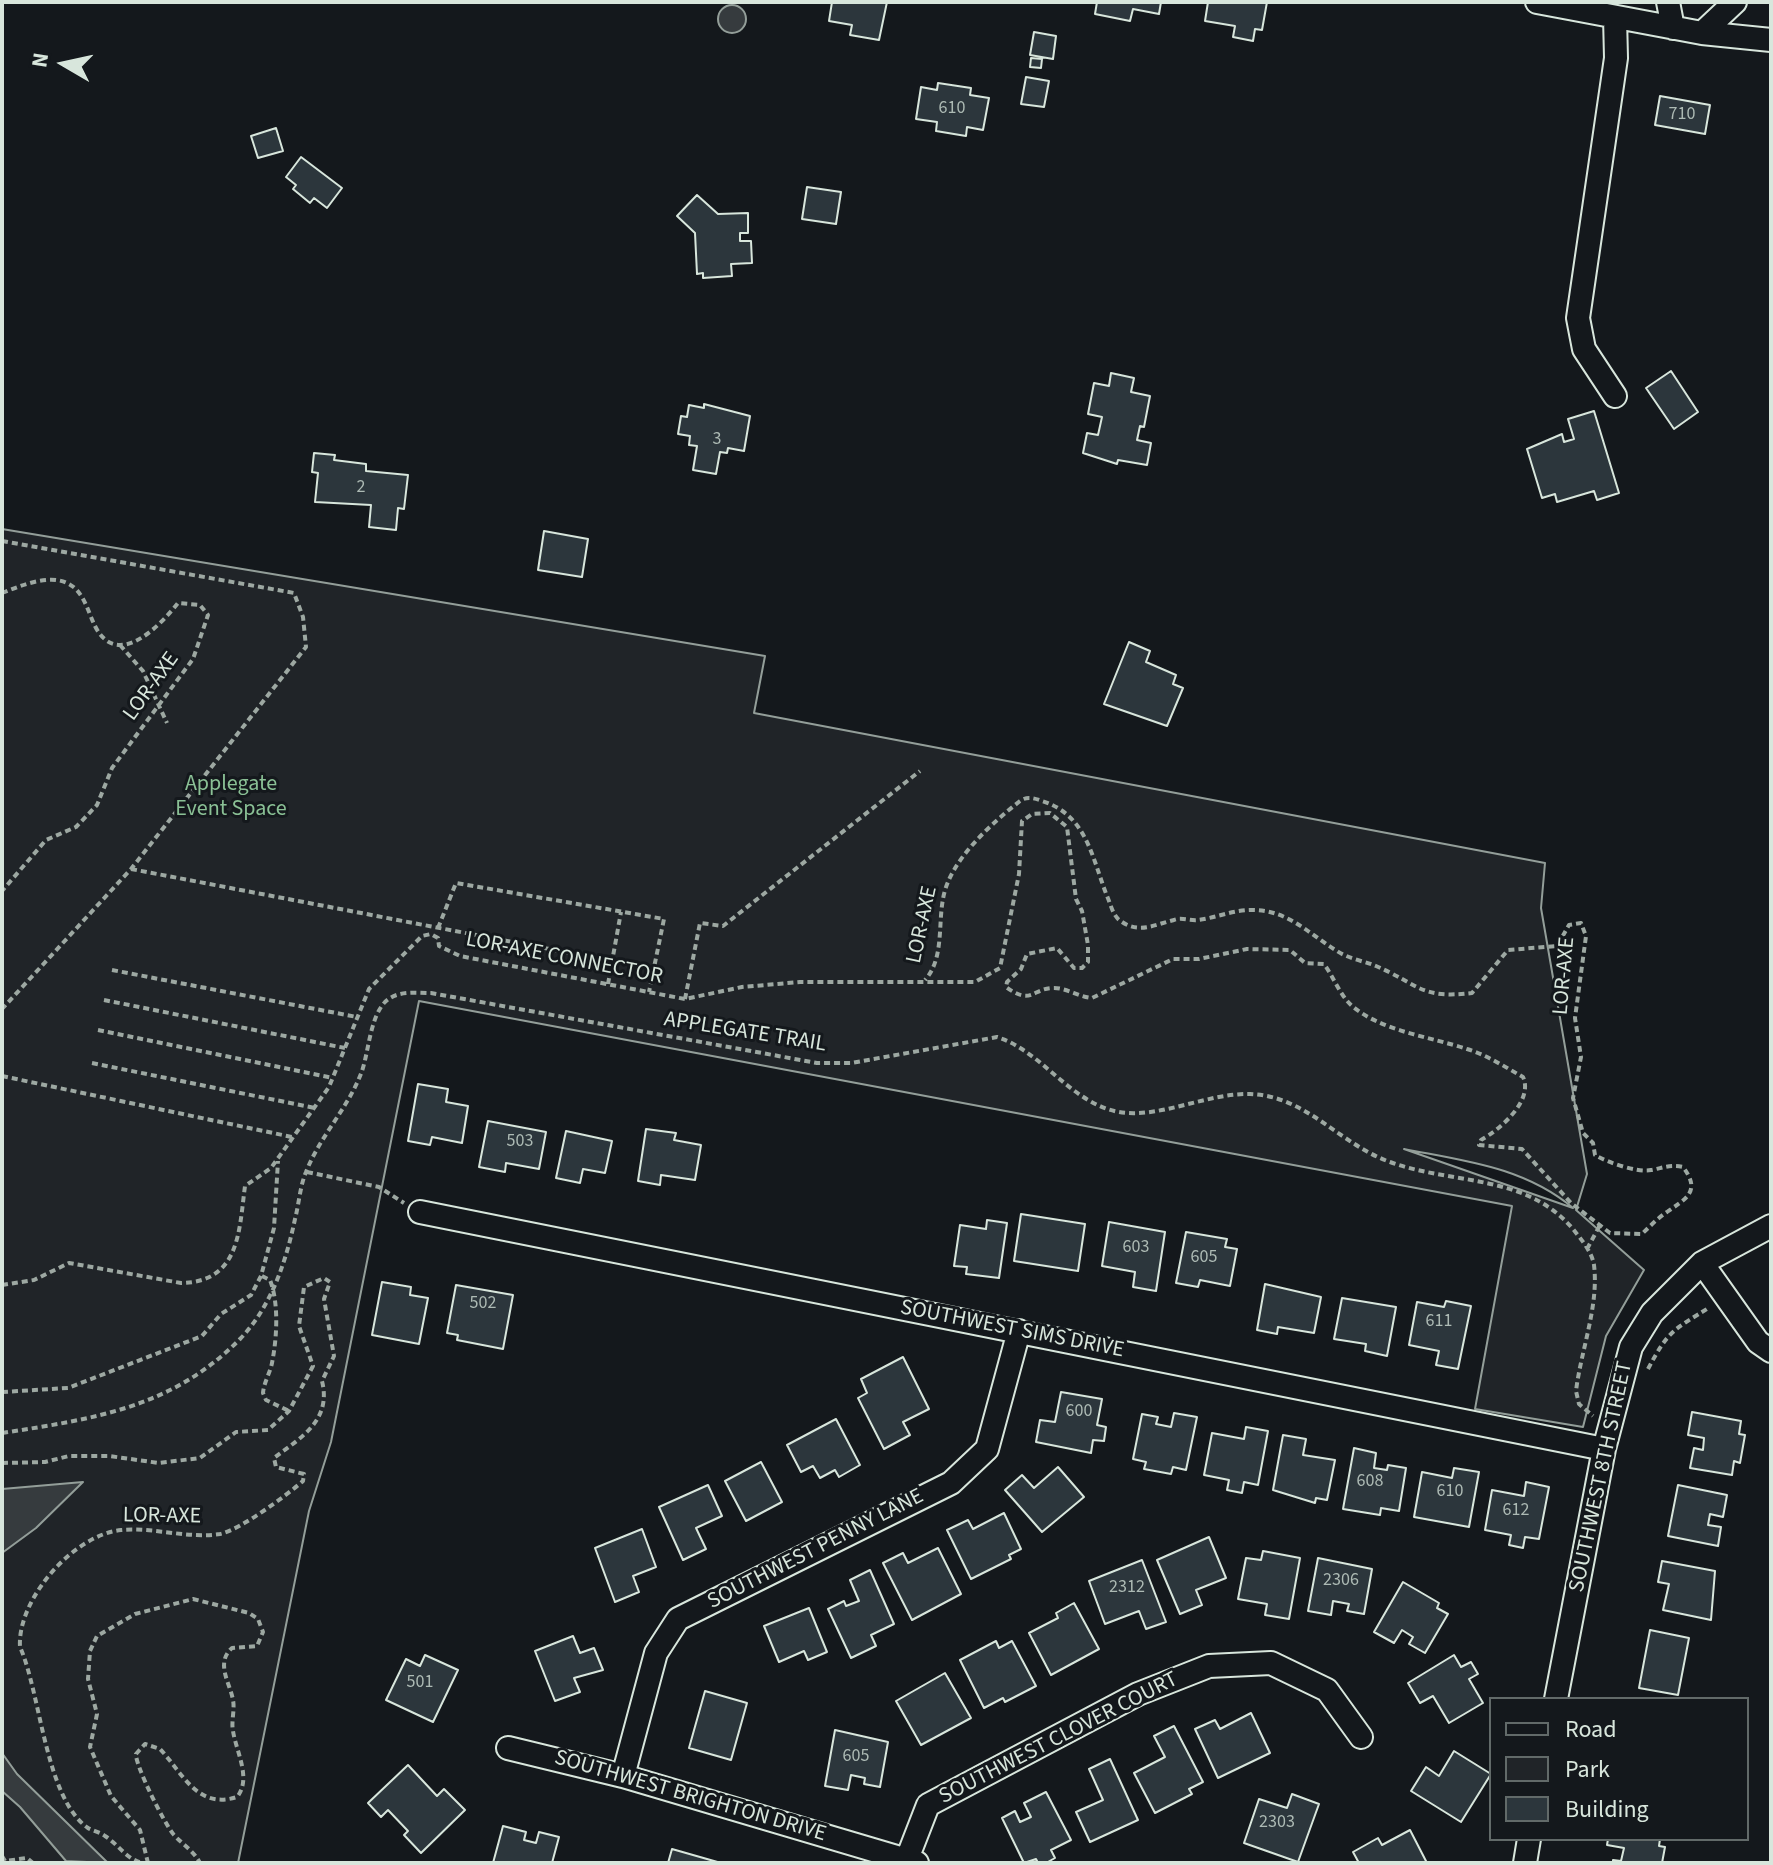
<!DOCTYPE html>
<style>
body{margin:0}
#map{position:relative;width:1773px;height:1865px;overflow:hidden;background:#14181c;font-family:"Source Sans 3",sans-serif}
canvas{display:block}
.frame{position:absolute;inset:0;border:4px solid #d8e6dc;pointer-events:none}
.legend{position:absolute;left:1489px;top:1697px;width:260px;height:144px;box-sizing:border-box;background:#14181c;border:2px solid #626a69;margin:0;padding:10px 14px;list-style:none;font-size:24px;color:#d8e6dc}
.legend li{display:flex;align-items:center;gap:16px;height:40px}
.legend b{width:40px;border:2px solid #626a69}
.north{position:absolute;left:24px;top:24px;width:80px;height:80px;-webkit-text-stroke:6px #14181c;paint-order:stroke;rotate:279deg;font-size:22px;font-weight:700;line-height:32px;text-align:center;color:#d8e6dc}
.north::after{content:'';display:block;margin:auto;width:28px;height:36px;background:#d8e6dc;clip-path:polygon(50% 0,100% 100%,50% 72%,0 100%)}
</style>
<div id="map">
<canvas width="1773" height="1865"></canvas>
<div class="frame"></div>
<ul class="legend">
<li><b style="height:10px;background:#14181c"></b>Road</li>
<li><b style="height:22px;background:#202428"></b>Park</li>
<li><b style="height:22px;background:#2c363c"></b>Building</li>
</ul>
<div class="north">N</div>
</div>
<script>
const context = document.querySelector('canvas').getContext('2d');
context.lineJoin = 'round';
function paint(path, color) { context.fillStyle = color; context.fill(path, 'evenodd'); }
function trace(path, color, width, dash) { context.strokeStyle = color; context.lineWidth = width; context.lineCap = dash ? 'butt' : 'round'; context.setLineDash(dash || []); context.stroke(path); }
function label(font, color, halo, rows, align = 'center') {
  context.font = font + ' "Source Sans 3",sans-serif'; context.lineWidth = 6; context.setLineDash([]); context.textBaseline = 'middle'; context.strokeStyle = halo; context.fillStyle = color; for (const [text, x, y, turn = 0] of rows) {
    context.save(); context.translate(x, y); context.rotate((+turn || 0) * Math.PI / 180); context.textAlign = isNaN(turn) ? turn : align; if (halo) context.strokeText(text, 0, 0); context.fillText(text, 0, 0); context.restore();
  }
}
const green = new Path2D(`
 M2,529L765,656L754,713L1545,863L1541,908L1587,1174L1576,1210L1644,1270L1606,1336L1583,1427L1475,1409L1512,1206L419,1001L331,1442L309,1511L238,1863H2ZM1404,1149C1465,1161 1524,1167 1573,1208Z`);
const water = new Path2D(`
 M718 19a14 14 0 1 1 28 0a14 14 0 1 1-28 0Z
 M83,1482L36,1528L2,1553V1489Z
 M2,1753L17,1774L108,1863L66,1861L20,1807L2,1791Z`);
const building = new Path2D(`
 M832,2H887L879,40L850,35L852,25L829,21Z
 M1097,2H1161L1159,14L1133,9L1130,21L1095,14Z
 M1208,2H1267L1262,30L1255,29L1253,41L1233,37L1235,26L1205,21Z
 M1034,32L1056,36L1053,59L1030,55Z
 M1031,58L1042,59L1041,68L1030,67Z
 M1026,77L1049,81L1044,107L1021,104Z
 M938,83L971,88L970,95L989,98L983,130L967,127L966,136L936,131L937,122L916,119L921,87L937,90Z
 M1660,96L1710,105L1705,134L1655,125Z
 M276,128L283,151L258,158L251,136Z
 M301,157L342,188L327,208L314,198L310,203L293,189L296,185L286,177Z
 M807,187L841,192L836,224L802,219Z
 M697,195L718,214L748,213V233H740V241H751L752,263L731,264L732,276L703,278V273L697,274L695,233L677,216Z
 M1671,371L1698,412L1674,429L1646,388Z
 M1111,373L1134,378L1131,392L1150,396L1144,427L1140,426L1137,440L1151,443L1147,465L1118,460L1117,464L1083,453L1087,433L1098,435L1102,417L1088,414L1094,383L1109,386Z
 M704,404L750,416L744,451L728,448L727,453L720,452L716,474L693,470L697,446L689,445L690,436L678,434L681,416L687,417L689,405L704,408Z
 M1594,411L1619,493L1597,500L1594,491L1557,502L1555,494L1542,498L1527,449L1562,434L1564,442L1574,439L1568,419Z
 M314,453L335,455L334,460L366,464V471L408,475L404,509L398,508L396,530L369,527L371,505L315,502L318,473L312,472Z
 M544,531L588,539L582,577L538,570Z
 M1129,642L1150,651L1146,662L1176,675L1173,684L1183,688L1167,726L1104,704Z
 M418,1084L448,1089L446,1102L468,1106L462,1143L432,1137L430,1145L408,1141Z
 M488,1121L546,1132L539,1169L506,1163L505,1172L479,1167Z
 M646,1129L676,1133L674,1140L701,1145L695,1180L661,1175L660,1185L638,1181Z
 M566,1131L612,1141L605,1173L583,1169L580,1183L556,1178Z
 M1021,1214L1085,1224L1078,1271L1014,1261Z
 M987,1220L1007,1223L999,1278L966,1274L967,1267L954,1266L960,1225L986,1229Z
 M1109,1222L1165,1232L1156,1291L1133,1287L1135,1272L1102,1266Z
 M1186,1232L1227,1239L1225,1247L1237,1249L1230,1286L1200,1280L1198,1287L1176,1283Z
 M382,1282L411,1287L410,1295L428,1298L419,1344L372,1335Z
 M1265,1284L1321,1297L1314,1333L1278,1327L1277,1334L1257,1330Z
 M456,1285L513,1295L503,1349L457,1340L458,1335L447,1333Z
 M1342,1298L1396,1307L1387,1356L1365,1351L1366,1344L1334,1339Z
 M1446,1301L1471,1306L1458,1369L1436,1365L1439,1351L1409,1345L1417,1302L1444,1307Z
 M903,1357L929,1409L903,1422L910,1435L884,1449L858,1398L867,1393L861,1379Z
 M1061,1392L1102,1399L1097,1425L1106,1427L1104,1441L1093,1440L1091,1453L1036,1442L1040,1420L1055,1422Z
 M1692,1412L1741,1421L1739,1434L1745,1435L1740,1463L1734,1461L1732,1475L1690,1468L1694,1448L1703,1450L1704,1438L1688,1435Z
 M1174,1413L1197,1417L1186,1470L1173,1467L1171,1474L1144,1469L1146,1462L1133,1459L1142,1414L1158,1417L1156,1424L1171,1427Z
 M836,1419L860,1465L839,1477L835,1470L820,1478L813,1466L801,1472L787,1445Z
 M1246,1427L1268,1431L1258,1485L1244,1482L1242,1493L1227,1490L1229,1480L1204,1475L1212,1433L1244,1439Z
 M1283,1435L1306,1439L1303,1455L1335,1460L1327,1500L1316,1498L1315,1503L1273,1490Z
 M1354,1448L1376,1453L1374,1468L1387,1470L1388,1465L1406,1468L1399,1511L1381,1508L1380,1515L1343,1509Z
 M761,1462L782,1502L746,1521L725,1481Z
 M1058,1467L1084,1497L1042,1532L1005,1490L1022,1475L1034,1488Z
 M1454,1468L1479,1472L1469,1527L1414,1517L1422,1472L1452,1478Z
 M1526,1482L1549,1487L1539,1539L1525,1537L1523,1548L1509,1545L1511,1535L1485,1530L1492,1490L1524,1496Z
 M708,1485L722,1516L696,1528L706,1549L683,1560L659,1507Z
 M1678,1485L1727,1495L1723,1517L1710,1514L1708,1525L1721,1527L1718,1546L1668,1536Z
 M1004,1513L1021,1549L1009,1555L1011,1559L971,1579L947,1530L968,1520L973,1529Z
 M642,1529L656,1567L633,1576L639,1592L615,1602L595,1548Z
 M1209,1537L1226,1578L1196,1590L1202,1605L1180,1614L1157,1560Z
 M938,1548L961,1594L912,1620L883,1563L903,1553L908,1563Z
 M1263,1551L1300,1558L1289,1619L1265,1615L1267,1604L1238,1599L1246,1558L1261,1560Z
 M1318,1558L1372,1569L1364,1614L1347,1611L1349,1604L1333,1601L1331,1615L1308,1611Z
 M1142,1560L1166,1622L1146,1629L1139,1611L1105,1624L1089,1581Z
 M1662,1561L1715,1571L1711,1620L1663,1610L1669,1584L1658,1582Z
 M870,1570L894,1624L871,1635L876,1646L851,1658L828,1609L844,1601L846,1606L859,1601L850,1580Z
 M1403,1582L1439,1603L1437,1608L1448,1614L1425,1653L1409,1644L1413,1637L1402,1630L1394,1643L1374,1632Z
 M1074,1603L1099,1649L1051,1675L1029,1633L1058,1618L1056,1613Z
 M809,1608L827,1652L808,1660L804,1651L779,1662L764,1626Z
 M1650,1630L1689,1638L1678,1695L1639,1688Z
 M573,1636L580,1653L594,1648L603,1670L574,1678L580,1692L555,1701L535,1651Z
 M996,1641L999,1648L1012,1641L1036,1686L1005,1702L1003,1698L984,1708L960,1660Z
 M425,1655L458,1670L433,1722L386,1700L406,1659L420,1666Z
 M1454,1655L1461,1667L1471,1662L1478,1674L1469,1679L1483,1703L1449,1723L1433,1696L1420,1703L1408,1683Z
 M945,1673L971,1718L921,1745L896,1701Z
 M705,1691L747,1703L731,1760L689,1748Z
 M1251,1713L1270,1753L1218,1778L1195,1729L1215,1720L1220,1729Z
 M1174,1726L1203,1782L1189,1789L1192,1794L1155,1813L1134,1773L1165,1757L1154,1736Z
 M835,1730L888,1742L880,1787L864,1784L865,1778L851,1775L848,1790L825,1786Z
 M1454,1751L1491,1774L1461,1822L1411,1791L1426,1767L1439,1776Z
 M1110,1759L1138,1820L1090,1842L1076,1812L1103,1800L1089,1769Z
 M408,1765L437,1796L444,1789L465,1810L421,1853L404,1835L408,1831L388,1810L381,1817L368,1803Z
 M1046,1792L1071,1840L1051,1850L1055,1858L1046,1863H1038L1036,1859L1024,1863L1002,1818L1015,1811L1020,1822L1031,1817L1024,1803Z
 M1292,1794L1319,1804L1298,1862L1244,1843L1259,1799L1287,1808Z
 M503,1826L526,1832L524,1840L536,1843L539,1832L559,1837L552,1863H493Z
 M1410,1830L1427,1863H1359L1353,1852L1378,1838L1382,1845Z
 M1608,1839H1660L1659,1846L1665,1847L1662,1863H1613V1860L1621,1861L1624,1848L1607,1845Z
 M672,1849L721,1863H668Z`);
const path = new Path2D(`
 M2,541L294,593L303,617L306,647L131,869L2,1009
 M2,593C20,586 50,573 69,584C84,592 88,612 95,626C117,670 159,627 178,603L200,605L208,615L193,659L112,768L97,805L76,827L46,840L2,891
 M120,645L143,671L167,723
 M131,869L612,961
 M438,928L456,883L664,919L649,992
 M112,970L357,1017
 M608,984L621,912
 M685,999L700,923L723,926L920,771
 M104,1000L345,1048
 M98,1030L333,1078
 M92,1063L315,1108
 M2,1076L292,1137
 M307,1172L379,1187L404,1203
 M1587,1249L1600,1225
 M262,1276L270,1280C279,1303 277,1338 272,1363C270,1373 264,1382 263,1393L266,1400L289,1411
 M2,1285L34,1280L69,1263L181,1283C240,1282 239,1231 245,1186L271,1168L329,1087L369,989L422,936L431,934L438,938L439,946L460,956L685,999L742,987L800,982H975L1000,968L1019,874L1022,821L1032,814L1050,813L1067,827L1076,899L1082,911L1088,945V962L1082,968H1074L1057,948L1027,954L1021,969L1007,982L1006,987C1032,1006 1032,988 1054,988C1067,988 1079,997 1092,998L1173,959H1199L1247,949L1290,950L1305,963L1324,964C1333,976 1340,995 1351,1005C1380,1031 1431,1037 1467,1049C1487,1055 1505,1067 1523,1077C1534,1101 1499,1130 1481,1140L1479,1145L1522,1149L1571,1203L1610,1233L1642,1234C1650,1226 1658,1218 1667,1212C1685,1199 1702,1192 1683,1167C1670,1164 1663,1168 1651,1170C1638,1173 1606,1162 1595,1155L1593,1143L1583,1133L1573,1098L1581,1057L1575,1018L1586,936L1581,923L1569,925L1557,946L1508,950L1472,993C1420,999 1420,985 1376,966C1364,961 1349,959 1337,951C1309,934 1287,909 1251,910C1233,910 1215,918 1198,920C1190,921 1181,917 1174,920C1156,924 1140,934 1122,922C1113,917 1111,905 1107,896C1092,858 1087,815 1042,801C1034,798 1027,796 1020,801C991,824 949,861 943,899C938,925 944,959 925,980
 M1648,1369C1669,1329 1674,1330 1710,1307
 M2,1392L68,1388L202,1336L221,1314L251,1295L261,1276L274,1228L278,1161
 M2,1433C93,1419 172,1408 240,1339C271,1307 286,1262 295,1219C299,1204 300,1186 306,1172C320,1136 349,1107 362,1071C369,1050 370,1018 385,1002C397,990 416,993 431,993L817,1063H851L997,1037C1042,1051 1070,1103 1119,1112C1159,1119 1207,1093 1250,1094C1307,1096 1339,1144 1390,1162C1453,1185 1525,1173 1573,1229C1581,1239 1592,1252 1594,1265C1599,1306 1581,1350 1576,1391L1579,1404L1593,1416
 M2,1463L45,1462L69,1456H109L159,1463L200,1458L236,1432L268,1430L289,1411L313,1366L299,1326L304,1287L324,1278L330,1282L324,1299L334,1356L322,1381C332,1421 300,1438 274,1458L276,1467L304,1474L303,1481C287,1495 240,1530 220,1534C188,1539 154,1527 121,1530C73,1535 17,1600 20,1647C41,1694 45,1798 88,1828C93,1831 100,1832 105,1836C119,1845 127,1860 143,1863
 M2,1856L5,1861L27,1858L33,1863
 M148,1863L140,1830L111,1796L90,1747L97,1714L88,1679L90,1651L97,1636L135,1614L193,1599L249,1613L258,1619L263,1632L257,1646L232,1648C215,1663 230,1683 233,1700C235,1710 231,1721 233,1731C236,1751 252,1779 237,1797C197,1810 182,1772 160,1749L145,1744L136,1754C135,1765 165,1825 174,1835C183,1845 193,1850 200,1863`);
const minor = new Path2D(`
 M1537,2L1702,33L1771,40
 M1668,2L1673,28
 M1702,33L1735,2
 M1615,396L1584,349L1578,318L1616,58L1615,17
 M420,1212L1604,1449
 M1702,1263L1758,1342L1771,1351
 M1556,1699L1604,1449L1631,1347L1652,1313L1702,1263L1771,1226
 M508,1748L623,1776L917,1863
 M623,1776L656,1653L678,1619L951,1483L987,1449L1019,1331
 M907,1859L928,1805L1138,1694L1209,1666L1271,1663L1327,1690L1361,1737
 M1525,1863L1529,1839`);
const numberNames = [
 ["610",952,109],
 ["710",1682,115],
 ["3",717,440],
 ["2",361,488],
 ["503",520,1142],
 ["603",1136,1248],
 ["605",1204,1258],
 ["502",483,1304],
 ["611",1439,1322],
 ["600",1079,1412],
 ["608",1370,1482],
 ["610",1450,1492],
 ["612",1516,1511],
 ["2306",1341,1581],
 ["2312",1127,1588],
 ["501",420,1683],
 ["605",856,1757],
 ["2303",1277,1823]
];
const streetNames = [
 ["LOR-AXE",152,687,-54],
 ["LOR-AXE",923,925,-78],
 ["LOR-AXE CONNECTOR",564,959,11],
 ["LOR-AXE",1565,976,-85],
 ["APPLEGATE TRAIL",745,1033,9],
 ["SOUTHWEST SIMS DRIVE",1012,1330,11],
 ["SOUTHWEST 8TH STREET",1602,1477,-78],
 ["LOR-AXE",162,1517,1],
 ["SOUTHWEST PENNY LANE",816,1550,-27],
 ["SOUTHWEST CLOVER COURT",1059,1739,-27],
 ["SOUTHWEST BRIGHTON DRIVE",690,1797,16]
];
const parkNames = [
 ["Applegate",231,785],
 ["Event Space",231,810]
];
paint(green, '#202428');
trace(green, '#939e99', 2);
paint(water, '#363b3e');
trace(water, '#939e99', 2);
paint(building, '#2c363c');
trace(building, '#d8e6dc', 2);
trace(minor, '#d8e6dc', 26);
trace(path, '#9da8a2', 4, [6, 4]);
trace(minor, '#14181c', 22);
label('18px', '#adbab4', null, numberNames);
label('22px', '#d8e6dc', '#14181c', streetNames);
label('22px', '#8ac095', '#14181c', parkNames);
</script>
